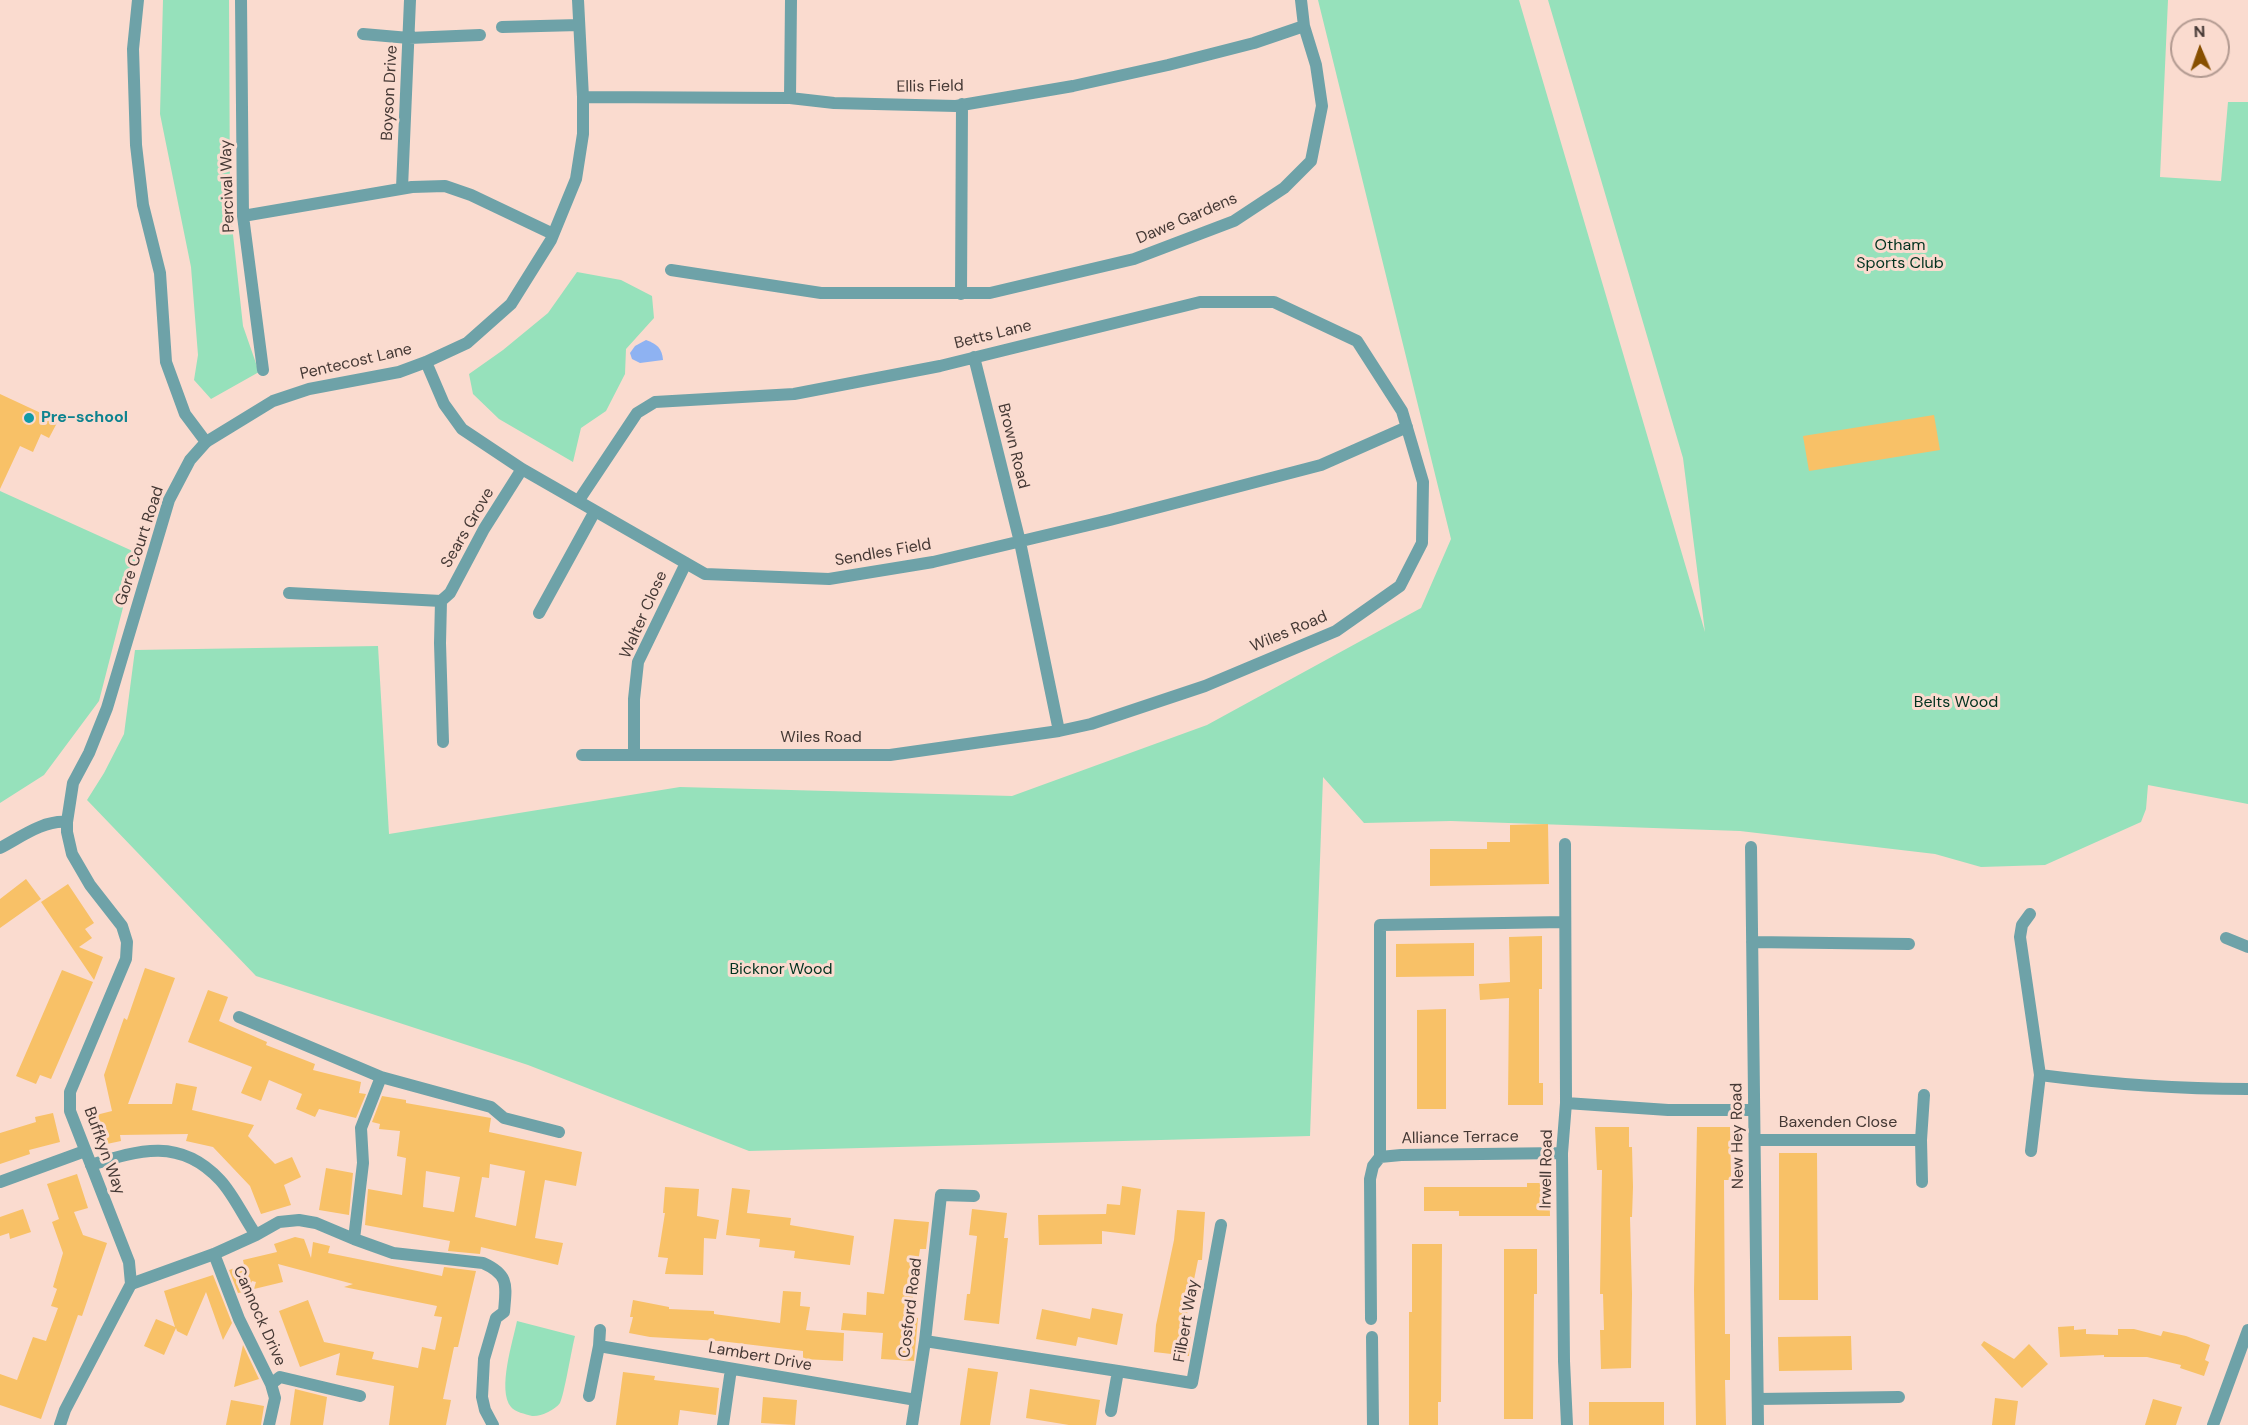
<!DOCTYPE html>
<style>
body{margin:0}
#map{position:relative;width:2248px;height:1425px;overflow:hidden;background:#fadbcf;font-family:"DM Sans",sans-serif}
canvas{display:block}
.north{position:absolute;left:2170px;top:18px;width:60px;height:60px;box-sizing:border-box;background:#fadbcf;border:2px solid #b29a91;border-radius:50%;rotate:358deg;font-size:16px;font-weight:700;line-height:24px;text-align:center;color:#453935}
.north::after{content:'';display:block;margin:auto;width:21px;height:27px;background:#874f00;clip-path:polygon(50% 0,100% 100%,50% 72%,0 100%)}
</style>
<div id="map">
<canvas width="2248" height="1425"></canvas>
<div class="north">N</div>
</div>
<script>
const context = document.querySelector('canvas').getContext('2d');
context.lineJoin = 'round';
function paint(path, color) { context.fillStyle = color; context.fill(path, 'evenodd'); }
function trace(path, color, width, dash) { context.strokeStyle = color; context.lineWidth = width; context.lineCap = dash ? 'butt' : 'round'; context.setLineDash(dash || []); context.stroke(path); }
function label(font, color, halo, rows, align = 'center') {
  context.font = font + ' "DM Sans",sans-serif'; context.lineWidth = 6; context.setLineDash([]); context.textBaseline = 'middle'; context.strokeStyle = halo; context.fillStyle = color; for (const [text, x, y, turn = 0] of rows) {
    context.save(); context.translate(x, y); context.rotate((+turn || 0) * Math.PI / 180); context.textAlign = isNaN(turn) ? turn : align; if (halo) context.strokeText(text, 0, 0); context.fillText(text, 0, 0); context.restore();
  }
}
const green = new Path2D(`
 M163,0H229L230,207L243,326L259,372L211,399L194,380L198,355L191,267L160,114Z
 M1318,0H1519L1705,632L1683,458L1548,0H2168L2160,177L2221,181L2228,102H2248V804L2148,785L2146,809L2141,822L2045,865L1981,867L1935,854L1740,831L1451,821L1364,823L1323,777L1310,1136L749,1151L528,1065L256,976L87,800L104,773L124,734L135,650L378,646L389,834L680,787L1012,796L1207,725L1421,608L1451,539Z
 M577,272L621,280L652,296L654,318L626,349L625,374L606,411L581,428L573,462L499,419L473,394L469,374L503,350L548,313Z
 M0,491L137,553L99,701L44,775L0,803Z
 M517,1321L575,1336C572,1347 564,1396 560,1403C555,1410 540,1417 532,1416C525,1414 515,1412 511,1407C497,1390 513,1341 517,1321Z`);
const water = new Path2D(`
 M646,340C657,344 662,348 663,360L640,363L632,359L630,353L635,346Z`);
const building = new Path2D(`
 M0,394L58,421L49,438L41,434L33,452L20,446L0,489Z
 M1934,415L1940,450L1809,471L1803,436Z
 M1548,824L1549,884L1430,886V849H1487V842H1510V825Z
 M26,879L41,899L0,928V899Z
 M68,884L94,923L85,929L92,938L79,947L103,957L94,980L41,902Z
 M1542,936V989H1539V1083H1543V1105H1508L1509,998L1480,1000L1479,984L1510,982L1509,937Z
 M1474,943V976L1396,977V944Z
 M145,968L175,978L128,1104H172L176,1083L197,1087L192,1110L254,1125L248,1136L275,1164L292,1157L301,1177L284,1185L291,1205L261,1214L250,1186L213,1147L186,1141L188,1134L120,1135L121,1141L102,1145L96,1115L112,1111L104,1075L124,1018L127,1020Z
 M62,970L93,982L51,1079L40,1075L36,1084L16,1076Z
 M208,990L228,997L219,1021L267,1042L266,1045L315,1064L313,1070L361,1082L359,1093L366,1094L356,1118L319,1109L315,1117L296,1109L302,1094L269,1080L261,1101L241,1093L252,1067L188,1042Z
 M1446,1009V1109H1417V1010Z
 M382,1096L406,1100V1103L491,1118L489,1132L582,1152L576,1186L545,1180L535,1238L563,1243L558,1265L481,1247L480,1254L448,1251L450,1241L365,1225L368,1189L402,1195L406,1158L397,1156L400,1131L379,1129L380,1124L372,1122ZM490,1164L525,1171L516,1226L475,1217L482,1177L489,1178ZM426,1171L460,1177L454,1212L423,1207Z
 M53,1113L60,1142L29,1150L30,1154L0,1164V1133L36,1122L35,1117Z
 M1595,1127H1629V1147H1632L1633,1187L1632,1217H1630L1632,1294L1631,1368L1601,1369L1600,1330H1604L1603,1294H1600L1602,1170H1597Z
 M1697,1127H1730L1731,1180H1724L1725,1334H1730V1380H1725L1726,1425H1696L1694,1290Z
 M1779,1153H1817L1818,1300H1779Z
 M326,1168L353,1173L349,1215L319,1210Z
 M77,1174L88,1208L74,1212L83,1235L107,1243L82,1316L78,1315L41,1419L0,1405V1374L17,1380L33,1337L46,1341L58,1308L51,1306L57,1289L53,1287L63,1253L52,1222L59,1219L47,1184Z
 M1527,1183H1549L1550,1216H1459V1211H1424V1187H1527Z
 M1122,1186L1141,1189L1135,1235L1102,1231V1244L1039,1245L1038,1215L1106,1214L1107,1204L1120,1205Z
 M665,1187L699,1189L697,1216L719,1220L716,1239L704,1238L703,1275L665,1274L668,1258L658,1257L665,1213H663Z
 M732,1188L750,1190L747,1213L791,1218L790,1225L854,1236L850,1265L794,1258L795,1251L759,1247L760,1239L726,1235Z
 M23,1209L31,1232L10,1239L9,1233L0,1236V1217Z
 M972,1209L1007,1213L1004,1238H1008L999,1324L964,1320L967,1294H970L977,1236L969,1235Z
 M1177,1210L1205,1212L1202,1260H1198L1184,1329L1191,1330L1189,1356L1154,1352L1156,1325L1174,1240Z
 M894,1219L929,1222L926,1249H920L910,1317L918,1318L914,1361L881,1359L883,1333L841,1330L843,1313L866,1315L867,1292L884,1294Z
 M295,1237L304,1239L311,1258L313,1242L330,1246L328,1253L442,1276L444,1267L476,1271L458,1347H454L443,1399L451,1400L446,1425H389L394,1386L336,1375L340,1353L300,1367L279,1311L308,1300L324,1342L374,1352L372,1359L418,1368L422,1347L435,1350L442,1317L434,1316L437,1306L344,1287L353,1284L278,1264L283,1282L254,1289L256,1282L252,1281L248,1291L238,1293L229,1270L244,1265L243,1260L277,1252L274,1244Z
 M1412,1244H1442L1441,1402H1438V1425H1409V1312H1412Z
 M1504,1249H1537V1294H1534L1533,1419H1504Z
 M213,1275L232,1323L223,1340L206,1292L187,1336L177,1331L176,1328L164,1355L144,1346L156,1319L175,1327L164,1291Z
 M783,1291L801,1292L800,1306L810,1307L806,1330L844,1333L843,1361L803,1359V1351L720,1341L650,1337L629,1333L633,1317H630L633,1300L669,1307V1309L714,1311V1314L780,1323Z
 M1092,1308L1123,1314L1117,1345L1078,1337L1076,1346L1036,1339L1042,1309L1090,1319Z
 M2074,1326V1330L2086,1329V1334L2118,1335V1329H2134L2161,1336L2163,1331L2186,1336L2210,1345L2205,1360L2209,1362L2204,1376L2180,1368L2181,1365L2147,1357H2104V1355L2060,1357L2058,1327Z
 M1851,1336L1852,1370L1779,1371L1778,1337Z
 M1984,1341L2014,1359L2029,1344L2048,1364L2022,1388L1981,1345Z
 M243,1345L259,1379L234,1387Z
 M968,1368L998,1372L990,1425H960Z
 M623,1372L655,1376L654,1380L719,1388L716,1415L680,1410L678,1425H616Z
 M295,1389L327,1397L323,1425H290Z
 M1030,1389L1100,1400L1096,1425H1069L1026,1418Z
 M763,1397L797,1400L795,1425L761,1423Z
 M1995,1398L2018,1401L2015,1425H1992Z
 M2153,1399L2182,1407L2176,1425H2145Z
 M231,1400L264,1406L261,1425H226Z
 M1589,1402H1664V1425H1589Z`);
const minor = new Path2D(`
 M241,0L243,216L263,370
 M502,27L579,25
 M363,34L409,38L480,35
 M583,97L790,98L834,103L956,106L1073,86L1168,65L1254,43L1304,26
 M790,98L791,0
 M402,188L410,0
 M243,216L412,187L445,186L471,195L553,234
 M671,270L821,293H990L1134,259L1234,221L1284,188L1311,161L1322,106L1316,65L1304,26L1301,0
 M961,294L962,104
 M426,362L444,404L462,429L522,469L705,574L829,579L933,562L1110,520L1321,465L1407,427
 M206,442L273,401L309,389L399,372L426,362L467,343L511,304L551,240L576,179L583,134V97L578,0
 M579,500L637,413L655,402L794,394L940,366L1200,302H1274L1357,341L1402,411L1423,482L1422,543L1400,586L1336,631L1205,686L1091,724L1059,731
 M289,593L441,601L450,593L484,529L522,469
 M441,601L440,643L443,742
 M539,613L595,511
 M634,754V699L638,662L686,563
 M582,755H890L1059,731L1020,542L974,357
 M1565,844L1566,1103L1562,1153L1564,1361L1567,1425
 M1751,847L1758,1425
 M0,848C21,837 43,820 67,822
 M2030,914L2022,925L2020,937L2040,1075L2031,1151
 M2226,938L2248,947
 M1752,942L1909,944
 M239,1017L381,1077
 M2040,1075C2109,1084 2178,1089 2248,1089
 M1566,1103L1668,1110H1754
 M1755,1140H1921
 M1380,1157V925L1565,922
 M91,1165C139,1150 180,1137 220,1180C234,1195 244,1218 256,1235
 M0,1182L85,1151
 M1922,1182L1921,1140L1924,1095
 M354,1239L363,1163L361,1128L381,1077L491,1107L504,1118L559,1132
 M214,1254L239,1319L271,1384L275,1398L269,1425
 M131,1284L214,1254L256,1235L279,1222L299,1220L316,1223L354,1239L393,1253L483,1263C510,1275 506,1286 504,1312L496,1318L484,1359L482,1397L485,1410L493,1425
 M1371,1319L1370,1179L1373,1166L1380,1157L1401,1155L1562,1153
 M1372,1337L1373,1425
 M925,1341L1118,1371L1111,1411
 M599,1346L916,1400
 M1118,1371L1192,1383L1221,1225
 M271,1384L280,1377L360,1396
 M589,1396L599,1346L600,1330
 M1758,1399L1899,1397
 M723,1425L731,1369
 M912,1425L925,1341L941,1195L974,1196
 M2213,1425L2248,1330`);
const tertiary = new Path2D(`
 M60,1425L65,1410L131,1284L129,1262L70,1111V1092L126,959L127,942L122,926L90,885L72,854L67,832V822L73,783L89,753L107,708L169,500L190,460L206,442L185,414L166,362L160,273L143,205L136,145L133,49L138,0`);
const markers = [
 [29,418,6,"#0f9aa8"]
];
const streetNames = [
 ["Ellis Field",930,87,-1],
 ["Boyson Drive",390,93,-87],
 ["Percival Way",228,186,-92],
 ["Dawe Gardens",1187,219,-23],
 ["Betts Lane",993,335,-14],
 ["Pentecost Lane",356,362,-13],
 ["Brown Road",1013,446,76],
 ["Sears Grove",468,528,-60],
 ["Gore Court Road",140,546,-72],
 ["Sendles Field",883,553,-10],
 ["Walter Close",644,615,-66],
 ["Wiles Road",1289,632,-23],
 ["Wiles Road",821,738],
 ["Baxenden Close",1838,1123],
 ["New Hey Road",1738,1136,-91],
 ["Alliance Terrace",1460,1138,-1],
 ["Buffkyn Way",104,1151,70],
 ["Irwell Road",1547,1169,-89],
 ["Cosford Road",911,1308,-83],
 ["Cannock Drive",259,1316,66],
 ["Filbert Way",1187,1321,-80],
 ["Lambert Drive",760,1357,10]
];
const parkNames = [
 ["Otham",1900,246],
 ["Sports Club",1900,264],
 ["Belts Wood",1956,703],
 ["Bicknor Wood",781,970]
];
const cultureNames = [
 ["Pre-school",41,418]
];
paint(green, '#96e1bb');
paint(water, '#8eb2f2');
paint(building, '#f8c167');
trace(minor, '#6ea2a8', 12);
trace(tertiary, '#6ea2a8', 12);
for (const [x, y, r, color] of markers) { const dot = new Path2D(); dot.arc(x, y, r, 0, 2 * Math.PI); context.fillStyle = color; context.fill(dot); trace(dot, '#fadbcf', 2); }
label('16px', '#453935', '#fadbcf', streetNames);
label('16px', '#01321f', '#fadbcf', parkNames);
label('bold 16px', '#0d838f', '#fadbcf', cultureNames, 'left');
</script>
